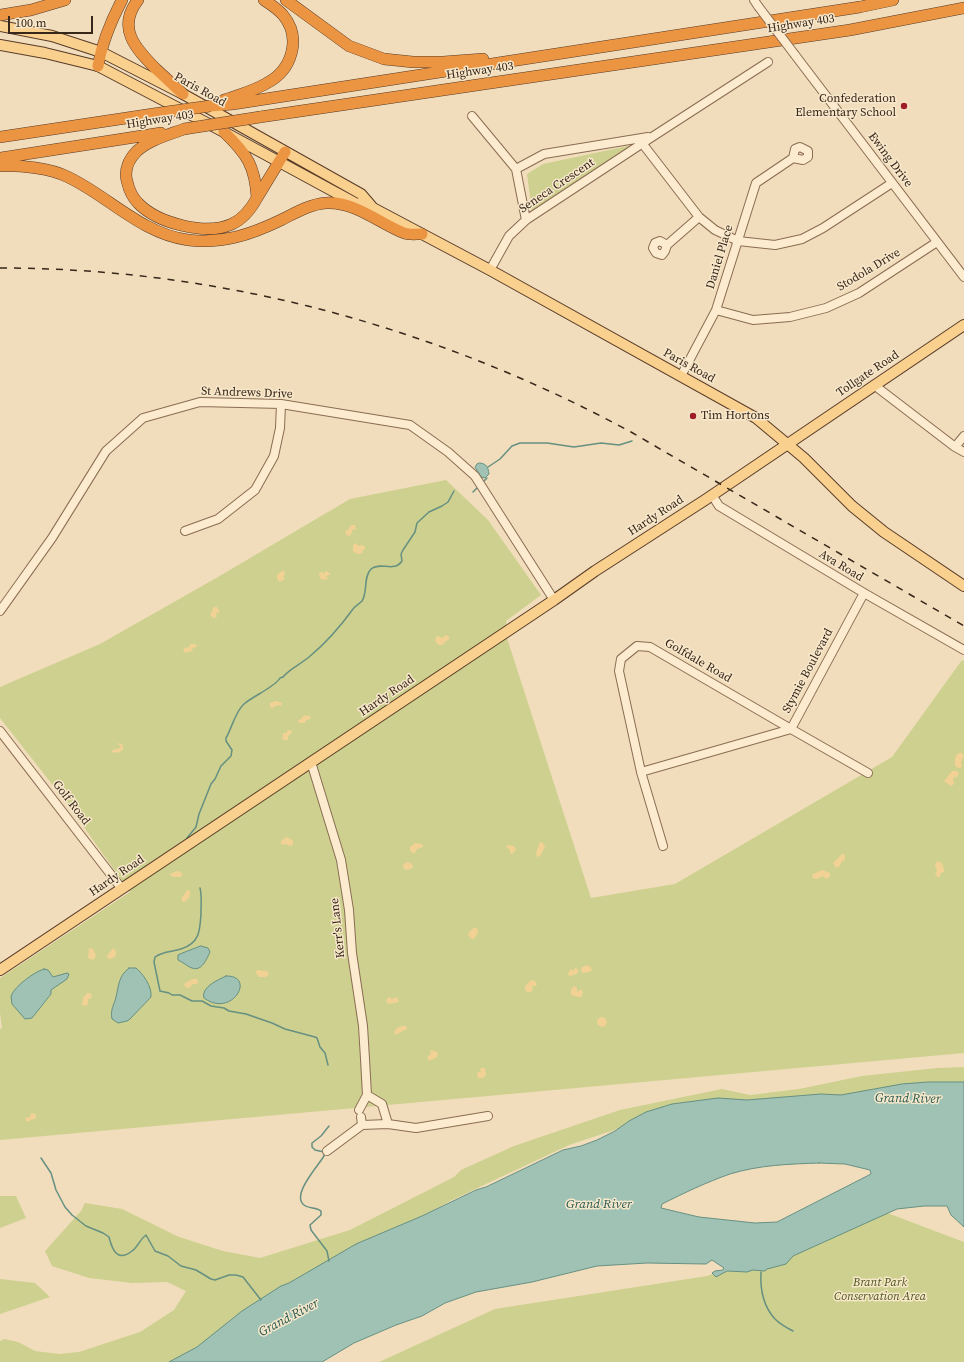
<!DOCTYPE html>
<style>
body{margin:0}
#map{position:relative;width:964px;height:1362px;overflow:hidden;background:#f1ddbb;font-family:"Source Serif 4",serif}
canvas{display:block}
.scale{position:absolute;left:8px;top:16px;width:85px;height:18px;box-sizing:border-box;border:2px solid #37261a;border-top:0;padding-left:5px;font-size:12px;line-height:14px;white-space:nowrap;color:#37261a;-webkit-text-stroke:3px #f8e8cb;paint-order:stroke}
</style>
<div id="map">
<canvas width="964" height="1362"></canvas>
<div class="scale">100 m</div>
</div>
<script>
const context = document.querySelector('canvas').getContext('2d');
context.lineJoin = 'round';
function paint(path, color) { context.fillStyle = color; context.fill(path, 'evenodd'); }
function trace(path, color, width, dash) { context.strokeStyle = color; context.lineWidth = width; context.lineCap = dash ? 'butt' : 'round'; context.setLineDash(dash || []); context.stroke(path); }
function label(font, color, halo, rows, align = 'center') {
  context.font = font + ' "Source Serif 4",serif'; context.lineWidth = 3; context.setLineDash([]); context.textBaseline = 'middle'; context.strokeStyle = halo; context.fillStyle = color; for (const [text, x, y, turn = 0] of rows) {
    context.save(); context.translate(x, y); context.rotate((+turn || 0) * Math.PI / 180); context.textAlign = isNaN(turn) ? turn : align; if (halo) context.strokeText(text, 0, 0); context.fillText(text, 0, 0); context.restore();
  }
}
const green = new Path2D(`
 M633,145L532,212L527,174L543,164Z
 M446,480L488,520L541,595L506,621L508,634L506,635L591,898L675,884L892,757L962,660L964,661V1053L0,1140V1029L2,1028L0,1013V978L130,892L66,802L0,718V687L100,644L218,577L350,499Z
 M964,1067V1090L783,1101L735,1103L708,1099L569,1145L452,1200L423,1216L374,1237L261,1301L203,1345L173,1362H0V1341L4,1339L18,1342L35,1351L59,1354L79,1352L140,1332L174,1310L186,1291L167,1282L132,1283L89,1278L52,1266L45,1251L81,1211L85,1203L122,1209L179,1237L223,1251L260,1258L350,1230L454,1177L461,1170L514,1146L620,1110L722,1089L750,1095L799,1089L862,1076L937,1068Z
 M0,1196H16L26,1218L0,1228Z
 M882,1211L964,1242V1362H379L495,1309L707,1276Z
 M0,1279L35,1283L50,1297L0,1314Z`);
const sand = new Path2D(`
 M355,525L356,529L352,530V532L350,536L346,535L345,531L348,530L351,525Z
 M356,543L359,546L362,545L365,547V549L362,551L363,553L357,554L353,551V545Z
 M282,571H284L285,575L283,576L285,579L280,582L277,579V575Z
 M327,571L331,574L326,576L328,578L327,579L323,580L320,578L319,574L321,572H323V575L325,572Z
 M214,607H217L220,612L216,613L217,617L213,618L210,615Z
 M446,635L449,636V639L442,645H439L435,641L436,637L438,636L442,638Z
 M191,644H196L197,647L192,648L193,651L185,653L183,649L187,647L188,648Z
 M277,701L282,703L281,706L277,705L273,708L270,707V703Z
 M304,715L307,716L309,715L311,719L306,720L305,723H299L298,720L301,719Z
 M288,730L292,731V733L288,736V740H284L282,738L283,733H286Z
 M119,743L123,745V750L118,753L116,752L112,753L111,752C113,748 118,750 121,747L118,744Z
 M959,753H962L964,756L961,762L962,767L959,768L956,767C954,763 954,756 959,753Z
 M952,771H957L959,773L957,777L953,778L954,784L951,786L944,781Z
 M286,837L293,840V845L289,846L286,844L283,845L281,844V841Z
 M540,842L543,843L545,847L540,856L537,857L536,853Z
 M415,843L422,844L423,847L417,849L415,853H413L410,851V847Z
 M508,845L514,846L516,850L512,854L510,853V850L506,847Z
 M842,854L845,855V859L841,863L839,867L836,868L833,863Z
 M937,861L942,863L944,869V872L941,873L939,878L935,875L937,870L935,865Z
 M406,862L411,863L413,866V868L407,870L404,869L403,865Z
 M822,870L830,873V877L826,879L823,876L817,879L812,878L813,874Z
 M179,871L183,874L181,877H174L171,876L170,874L174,872Z
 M187,890L190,891C191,896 187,902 183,902L181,899Z
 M473,928H477L478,932L475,938L473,939L470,938L468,934Z
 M89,948L93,949L96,955L95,958L93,960L88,958Z
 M113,948L116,951C117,956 114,959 108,959L107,956Z
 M586,965L591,967L592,970L589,972L582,973L581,968Z
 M575,968L578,969V973L574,975L569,976L568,973L571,969L573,971Z
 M258,970L267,971L269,974L266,977H259L255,972Z
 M193,979H197L198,982L197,984H193L189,988H186L184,985L185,983Z
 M531,980L535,981L537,984L536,986H532L533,989L531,992H528L525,990V986Z
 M575,986L577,988V992L580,990H582L583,993L581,997H579L571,995V989Z
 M87,993H91L92,996L90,999H88V1004L85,1006L82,1005L83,998Z
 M389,997L392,999L397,997L399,1002L388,1004L386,1000Z
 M597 1022a5 5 0 1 1 10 0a5 5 0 1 1-10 0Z
 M402,1026H406L407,1029L395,1035L394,1032L397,1028Z
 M431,1050L437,1052L438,1055L436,1058L429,1061L427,1057L431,1054L430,1052Z
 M481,1068H485L486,1075L483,1078H478L477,1074L478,1072H481L480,1070Z
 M31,1113L36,1114V1118L27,1122L25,1118L30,1117Z`);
const water = new Path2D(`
 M480,463C487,464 488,467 489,474L485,478L481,477L475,467L477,464Z
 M201,946L208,948L210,952C207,958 202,972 192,968C188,967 183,962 178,960V955L180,954Z
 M129,968H136C143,974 152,986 151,997L130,1019L127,1021L118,1023L112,1019C110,1010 114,1005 116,997C119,985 118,977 129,968Z
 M44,969L48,970L53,977L67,973L69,974L67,979L51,990V994L32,1018L25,1019L12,1004L11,996C15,986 34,972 44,969Z
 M226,976C257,975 232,1019 204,998C201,987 218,980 226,976Z
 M929,1082H964V1227L951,1215L947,1206H924L897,1209L793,1256L786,1264L767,1269L765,1271L753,1270L747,1272L727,1271L716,1277L712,1273L715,1271L723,1270L724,1268L712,1260L706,1264L647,1263L597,1266L532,1282L476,1292L445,1303L422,1316L396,1325L354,1343L322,1362H169L197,1347L242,1311L281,1286L289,1283L356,1244L422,1216L476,1190L486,1187L563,1150L581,1146L597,1140L615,1131L629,1121L646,1112L672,1104L718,1098L747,1100L821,1094L841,1095L902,1084ZM819,1163L845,1164L870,1170L871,1174L777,1222L755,1223L699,1217L661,1208L662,1204C684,1193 707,1182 730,1174C759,1165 790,1164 819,1163Z`);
const stream = new Path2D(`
 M488,467L500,459L512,446L520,443H547L574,447L601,443L619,445L632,441
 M484,481L487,478
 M473,492L478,487
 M187,840V838L196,827L199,814L211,784L215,779L221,766L231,756L232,750L226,741V738C232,728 235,712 244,704C253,696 275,687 280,678L283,677C289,669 301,664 309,657C326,643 340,627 353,609C355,606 359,604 362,601C368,592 363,577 371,569C380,561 394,573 402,561L401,554L403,550L415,532L417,523L429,512L442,506L448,502L454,491
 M200,888C202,896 201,904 201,913C200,930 200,943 181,949C172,952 163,951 155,957L154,962L160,991L169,993L172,995H180L192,1001H202L211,1006L224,1008L229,1011L246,1014L272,1023L285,1029L315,1037L317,1038L320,1047L325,1053L328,1065
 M41,1158L51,1173L56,1190L65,1207L72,1215L86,1226L103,1233L109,1237C112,1249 117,1263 132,1251C138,1247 139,1240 146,1235L155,1251L168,1256L181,1266L196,1270L211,1279L215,1280L229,1275H236L243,1277L261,1300
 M329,1261L327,1251L311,1230L310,1225L321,1215V1211C316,1207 309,1209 304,1205C291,1195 318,1166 324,1156V1152L315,1150L312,1147V1143L321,1136L329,1126
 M761,1272C760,1289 763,1306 775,1319C780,1324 787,1328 793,1331`);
const minor = new Path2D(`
 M754,0L758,6
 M795,55L964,277
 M472,116L516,169L526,220
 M642,143L699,217L715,230L738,241L775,245L802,239L823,228L892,183
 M516,169L544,154L648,137
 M667,245L660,241L655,243L653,248L656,253L662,255L665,251L667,245L699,217
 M490,270L509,236L526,220L652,137L768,62
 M716,310L753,320L790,317L826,308L859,293L937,242
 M681,376L716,310L756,183L793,158L795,149L800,147L808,151V157L803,160L793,158
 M874,385L955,447L964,452
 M955,447L964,436
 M712,495L719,506L864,593L964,650
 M185,531L218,519L255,490L274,456L280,428L281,404
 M0,611L52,538L106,451L143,418L200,402L281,404L410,425L448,452L475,476L554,600
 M0,731L122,889
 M311,762L341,860L349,910L352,953L363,1026L365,1059L367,1095L359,1110
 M641,772L791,729L864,593
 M663,846L641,772L619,671L621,659L637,646L650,647L791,729L868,773
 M367,1095L382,1104L388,1124
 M362,1125L388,1124L416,1128L488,1116
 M327,1151L362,1125L361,1117`);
const major = new Path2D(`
 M0,26L52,36L101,52L183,94L361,194L373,208
 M0,45L45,53L98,66L224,132L355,203L373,208L490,270L756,418L804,458L852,506L884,532L964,586
 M0,970L554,600L595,571L705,500L964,325`);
const highway = new Path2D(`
 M138,0C116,28 136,49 156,69C165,77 174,86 183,94
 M286,0L349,46L384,59L413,62H443L483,59
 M0,15L31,10L65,0
 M98,66C102,43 111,21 122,0
 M224,100C238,95 254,91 267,83C292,70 302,38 283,15C278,9 270,4 264,0
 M210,106L233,104L860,7L893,0
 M260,117L850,30L964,8
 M184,129C168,135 149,140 137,151C129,159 124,170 127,181C129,190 132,197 138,203C157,223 206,236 232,224C243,219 251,209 257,198C255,166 247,154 224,132
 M0,137L153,114
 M0,158L161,133
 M0,166C20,165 50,168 68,177C108,196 142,234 188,240C222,244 250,235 281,220C295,213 310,204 326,203C354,201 379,223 404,233C409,235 416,234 422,234
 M257,198L285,152`);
const rail = new Path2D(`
 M0,268C221,268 437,327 631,432L964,626`);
const minorBridge = new Path2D(`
 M758,6L795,55`);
const highwayBridge = new Path2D(`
 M153,114L210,106
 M184,129L260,117`);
const markers = [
 [904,106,4,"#9e1e28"],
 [693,416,4,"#9e1e28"]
];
const streetNames = [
 ["Highway 403",801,24,-9],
 ["Highway 403",480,71,-8],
 ["Paris Road",200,90,29],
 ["Highway 403",160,120,-9],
 ["Ewing Drive",890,160,53],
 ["Seneca Crescent",557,186,-34],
 ["Daniel Place",720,257,-73],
 ["Stodola Drive",869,270,-31],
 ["Paris Road",689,366,29],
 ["Tollgate Road",868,374,-34],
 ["St Andrews Drive",247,393,2],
 ["Hardy Road",656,516,-33],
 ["Ava Road",841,566,31],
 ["Golfdale Road",698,661,30],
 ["Stymie Boulevard",808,671,-62],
 ["Hardy Road",387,696,-34],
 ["Golf Road",71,803,52],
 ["Hardy Road",117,876,-34],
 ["Kerr's Lane",338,928,-96]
];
const poiNames = [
 ["Confederation",896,99],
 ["Elementary School",896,113],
 ["Tim Hortons",701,416,"left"]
];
const parkNames = [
 ["Brant Park",880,1283],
 ["Conservation Area",880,1297]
];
const waterNames = [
 ["Grand River",908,1099,1],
 ["Grand River",599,1205],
 ["Grand River",289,1318,-28]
];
paint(green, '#cdd08e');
paint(sand, '#f1d294');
paint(water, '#9fc2b5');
trace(water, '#669082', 1);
trace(stream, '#669082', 1.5);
trace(minor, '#8a6c53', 10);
trace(major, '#573b29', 12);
trace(highway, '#573b29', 12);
trace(minor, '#fcebce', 8);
trace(major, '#fad08e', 10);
trace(highway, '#eb9442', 11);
trace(rail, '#37261a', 1.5, [7, 7]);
trace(minorBridge, '#8a6c53', 10, []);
trace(highwayBridge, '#573b29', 12, []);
trace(minorBridge, '#fcebce', 8);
trace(highwayBridge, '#eb9442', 11);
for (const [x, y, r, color] of markers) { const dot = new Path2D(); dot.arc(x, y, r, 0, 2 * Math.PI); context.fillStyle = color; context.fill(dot); trace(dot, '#f8e8cb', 1.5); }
label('12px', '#37261a', '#f8e8cb', streetNames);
label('12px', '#37261a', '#f8e8cb', poiNames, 'right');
label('italic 12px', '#4c561e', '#f8e8cb', parkNames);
label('italic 13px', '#275952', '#f8e8cb', waterNames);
</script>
